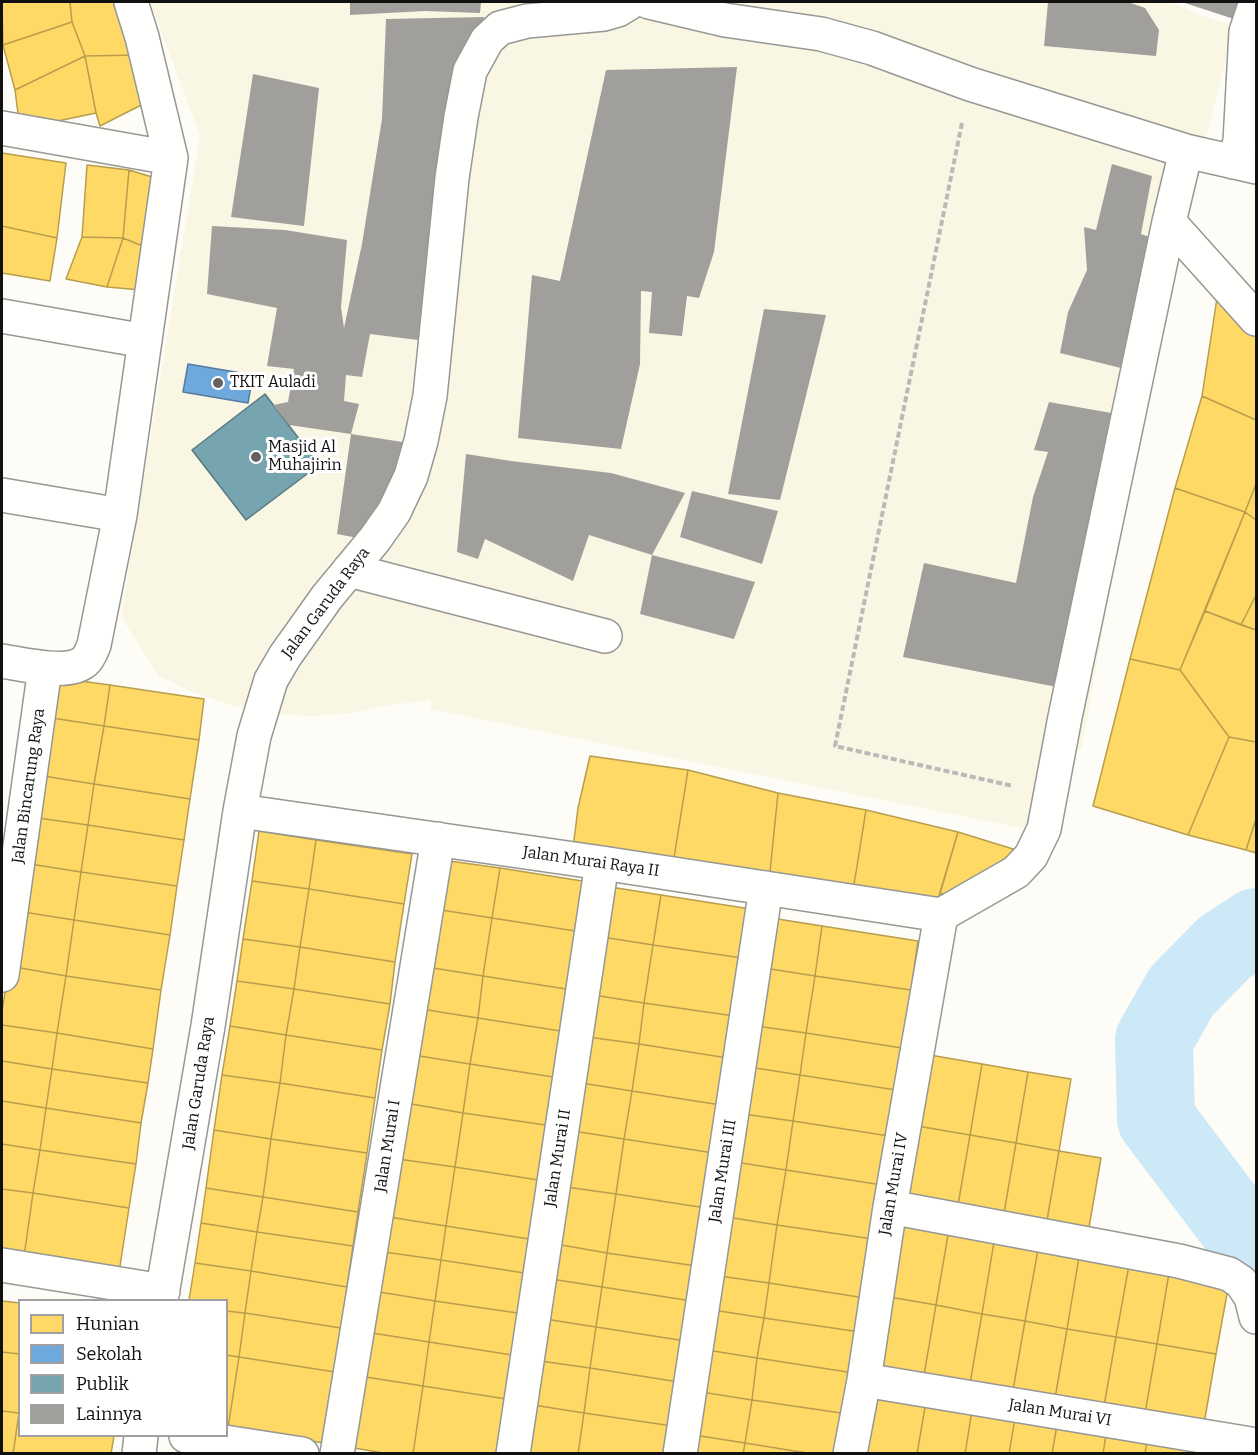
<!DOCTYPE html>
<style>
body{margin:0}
#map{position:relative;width:1258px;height:1455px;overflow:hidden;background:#fdfcf7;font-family:Bitter,serif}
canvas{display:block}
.frame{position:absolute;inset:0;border:3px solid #111;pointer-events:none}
.legend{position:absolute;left:18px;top:1299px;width:210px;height:138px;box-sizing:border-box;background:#fff;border:2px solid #a0a0a0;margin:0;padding:8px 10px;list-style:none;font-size:18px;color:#111}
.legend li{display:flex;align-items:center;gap:12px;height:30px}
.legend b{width:30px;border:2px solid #a0a0a0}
</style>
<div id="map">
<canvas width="1258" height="1455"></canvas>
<div class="frame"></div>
<ul class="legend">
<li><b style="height:16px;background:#ffd966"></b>Hunian</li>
<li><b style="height:16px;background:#6fa8dc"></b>Sekolah</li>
<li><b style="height:16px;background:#76a5af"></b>Publik</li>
<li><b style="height:16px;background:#a19f9c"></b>Lainnya</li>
</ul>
</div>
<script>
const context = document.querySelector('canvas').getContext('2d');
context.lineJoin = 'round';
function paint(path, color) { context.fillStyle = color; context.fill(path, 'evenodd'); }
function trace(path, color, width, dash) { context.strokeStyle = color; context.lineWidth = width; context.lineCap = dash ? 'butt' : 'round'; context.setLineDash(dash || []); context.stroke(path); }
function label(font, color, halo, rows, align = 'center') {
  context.font = font + ' Bitter,serif'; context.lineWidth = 6; context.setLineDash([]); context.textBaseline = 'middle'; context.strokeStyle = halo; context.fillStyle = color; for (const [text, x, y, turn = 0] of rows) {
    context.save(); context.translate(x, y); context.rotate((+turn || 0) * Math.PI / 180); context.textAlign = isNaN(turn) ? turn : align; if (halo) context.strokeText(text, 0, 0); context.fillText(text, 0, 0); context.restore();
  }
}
const farmland = new Path2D(`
 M150,2H1168L1234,27L1152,352L1082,747L1045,774L1031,830L430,709L431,700L390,705L351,713L312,716L272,714L233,706L195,693L159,676L121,617L200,136Z`);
const homes = new Path2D(`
 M2,2H70L72,22L3,45Z
 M70,2H124L140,55L85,56L72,22Z
 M72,22L85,56L15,90L3,45Z
 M140,55L153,99L100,126L96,113L85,56Z
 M85,56L96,113L20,129L15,90Z
 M2,153L66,163L57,238L2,226Z
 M87,165L129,170L123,238L82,237Z
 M129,170L162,180L145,247L123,238Z
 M2,226L57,238L50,281L2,273Z
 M82,237L123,238L107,287L66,279Z
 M123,238L145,247L141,290L107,287Z
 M1217,298L1256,331V420L1202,396Z
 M1202,396L1256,420V484L1245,512L1175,488Z
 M1256,484V520L1245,512Z
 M1175,488L1245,512L1180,670L1130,659Z
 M1245,512L1256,520V595L1241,625L1205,611Z
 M1256,595V630L1241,625Z
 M1205,611L1256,630V742L1229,737L1180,670Z
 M1130,659L1180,670L1229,737L1188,835L1093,806Z
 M51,677L110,685L104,726L46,717Z
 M110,685L204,699L199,740L104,726Z
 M46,717L104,726L94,784L37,775Z
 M104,726L199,740L190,799L94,784Z
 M1229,737L1256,742V819L1246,850L1188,835Z
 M590,756L688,770L673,864L573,848L578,808Z
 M688,770L778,793L769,882L673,864Z
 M37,775L94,784L88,825L31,817Z
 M94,784L190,799L184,840L88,825Z
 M778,793L866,810L853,891L769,882Z
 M866,810L958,832L935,909L853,891Z
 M31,817L88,825L81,872L24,863Z
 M1256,819V853L1246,850Z
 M88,825L184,840L177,886L81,872Z
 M259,831L316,840L309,889L252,881Z
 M958,832L1026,853L975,890L940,894Z
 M316,840L412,854L404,904L309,889Z
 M442,860L500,868L492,918L435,909Z
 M24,863L81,872L74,920L17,911Z
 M500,868L595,883L588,933L492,918Z
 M81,872L177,886L170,935L74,920Z
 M252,881L309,889L300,947L243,939Z
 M604,886L661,895L653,945L596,936Z
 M309,889L404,904L395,962L300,947Z
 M661,895L757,910L749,959L653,945Z
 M435,909L492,918L483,976L427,967Z
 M17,911L74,920L66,976L9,966Z
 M765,917L822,926L815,976L758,967Z
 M492,918L588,933L579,991L483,976Z
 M74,920L170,935L161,990L66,976Z
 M822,926L918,941L911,990L815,976Z
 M596,936L653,945L644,1003L587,994Z
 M243,939L300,947L294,989L237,981Z
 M653,945L749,959L741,1017L644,1003Z
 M300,947L395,962L390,1004L294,989Z
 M9,966L66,976L57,1033L2,1025V1012Z
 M427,967L483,976L478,1018L421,1009Z
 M758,967L815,976L806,1033L749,1025Z
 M66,976L161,990L153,1049L57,1033Z
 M483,976L579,991L573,1033L478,1018Z
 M815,976L911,990L902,1048L806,1033Z
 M237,981L294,989L286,1035L230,1026Z
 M294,989L390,1004L382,1050L286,1035Z
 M587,994L644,1003L639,1044L581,1036Z
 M644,1003L741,1017L734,1059L639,1044Z
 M421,1009L478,1018L470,1064L413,1055Z
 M478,1018L573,1033L566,1079L470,1064Z
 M2,1025L57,1033L52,1069L2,1061Z
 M749,1025L806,1033L800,1075L743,1066Z
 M230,1026L286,1035L280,1083L222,1075Z
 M57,1033L153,1049L148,1083L52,1069Z
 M806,1033L902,1048L896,1090L800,1075Z
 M286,1035L382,1050L375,1098L280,1083Z
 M581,1036L639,1044L632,1091L575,1082Z
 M639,1044L734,1059L727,1106L632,1091Z
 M413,1055L470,1064L463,1113L406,1103Z
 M930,1055L982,1064L970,1135L917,1126Z
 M2,1061L52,1069L46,1108L2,1101Z
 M470,1064L566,1079L559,1127L463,1113Z
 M982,1064L1028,1072L1016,1143L970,1135Z
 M743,1066L800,1075L793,1121L736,1113Z
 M52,1069L148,1083L141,1123L46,1108Z
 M1028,1072L1071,1079L1059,1151L1016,1143Z
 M222,1075L280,1083L271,1139L214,1130Z
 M800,1075L896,1090L889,1136L793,1121Z
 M575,1082L632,1091L624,1139L567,1130Z
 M280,1083L375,1098L367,1153L271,1139Z
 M632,1091L727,1106L720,1154L624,1139Z
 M2,1101L46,1108L40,1150L2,1144Z
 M406,1103L463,1113L455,1167L398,1159Z
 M46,1108L141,1123L136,1164L40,1150Z
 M463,1113L559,1127L551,1182L455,1167Z
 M736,1113L793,1121L786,1170L729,1161Z
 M793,1121L889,1136L882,1185L786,1170Z
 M917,1126L970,1135L957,1211L904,1201Z
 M214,1130L271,1139L263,1197L206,1188Z
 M567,1130L624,1139L616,1194L559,1186Z
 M970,1135L1016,1143L1003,1219L957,1211Z
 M271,1139L367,1153L358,1212L263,1197Z
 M624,1139L720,1154L712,1209L616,1194Z
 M1016,1143L1059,1151L1046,1226L1003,1219Z
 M2,1144L40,1150L33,1193L2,1189Z
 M40,1150L136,1164L129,1208L33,1193Z
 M1059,1151L1101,1158L1088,1233L1046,1226Z
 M398,1159L455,1167L446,1226L389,1217Z
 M729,1161L786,1170L777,1225L721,1216Z
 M455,1167L551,1182L542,1241L446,1226Z
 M786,1170L882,1185L873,1239L777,1225Z
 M559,1186L616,1194L607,1253L550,1243Z
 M206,1188L263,1197L257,1232L201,1223Z
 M2,1189L33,1193L23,1264L2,1261Z
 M33,1193L129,1208L118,1279L23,1264Z
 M616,1194L712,1209L703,1267L607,1253Z
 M263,1197L358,1212L353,1246L257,1232Z
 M721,1216L777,1225L769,1283L712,1275Z
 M389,1217L446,1226L441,1260L384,1252Z
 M201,1223L257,1232L251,1271L195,1263Z
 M777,1225L873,1239L865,1298L769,1283Z
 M895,1225L948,1235L936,1305L884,1296Z
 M446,1226L542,1241L537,1275L441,1260Z
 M257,1232L353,1246L347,1287L251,1271Z
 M948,1235L994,1242L982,1314L936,1305Z
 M994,1242L1038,1250L1025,1321L982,1314Z
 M550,1243L607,1253L602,1287L545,1278Z
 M1038,1250L1079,1257L1067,1329L1025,1321Z
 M384,1252L441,1260L435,1301L379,1292Z
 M607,1253L703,1267L698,1302L602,1287Z
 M1079,1257L1129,1265L1116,1337L1067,1329Z
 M441,1260L537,1275L531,1315L435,1301Z
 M195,1263L251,1271L245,1313L226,1311V1300H189Z
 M1129,1265L1169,1273L1157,1344L1116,1337Z
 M251,1271L347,1287L341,1328L245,1313Z
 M1169,1273L1229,1283L1216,1354L1157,1344Z
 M712,1275L769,1283L764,1318L707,1309Z
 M545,1278L602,1287L596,1327L539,1318Z
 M769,1283L865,1298L860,1332L764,1318Z
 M602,1287L698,1302L692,1342L596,1327Z
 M379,1292L435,1301L429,1342L372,1333Z
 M884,1296L936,1305L923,1381L871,1372Z
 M2,1301L20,1303V1354L2,1352Z
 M435,1301L531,1315L525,1357L429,1342Z
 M936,1305L982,1314L969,1389L923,1381Z
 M707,1309L764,1318L757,1358L701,1349Z
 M226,1311L245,1313L239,1357L226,1355Z
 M245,1313L341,1328L335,1372L239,1357Z
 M982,1314L1025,1321L1012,1396L969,1389Z
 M539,1318L596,1327L590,1368L533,1360Z
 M764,1318L860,1332L854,1373L757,1358Z
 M1025,1321L1067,1329L1054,1404L1012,1396Z
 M596,1327L692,1342L685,1383L590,1368Z
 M1067,1329L1116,1337L1103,1412L1054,1404Z
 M372,1333L429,1342L423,1386L366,1377Z
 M1116,1337L1157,1344L1144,1419L1103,1412Z
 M429,1342L525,1357L519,1401L423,1386Z
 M1157,1344L1216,1354L1203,1430L1144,1419Z
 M701,1349L757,1358L752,1400L695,1391Z
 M2,1352L20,1354L19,1413L2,1411Z
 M226,1355L239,1357L228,1428L226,1427Z
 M239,1357L335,1372L324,1443L228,1428Z
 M757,1358L854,1373L848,1414L752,1400Z
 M533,1360L590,1368L584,1413L527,1404Z
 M590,1368L685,1383L679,1427L584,1413Z
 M366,1377L423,1386L413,1454H389L354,1448Z
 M423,1386L519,1401L511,1454H413Z
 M875,1387L927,1396L917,1454H864Z
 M695,1391L752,1400L745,1443L688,1434Z
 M927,1396L973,1404L965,1454H917Z
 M752,1400L848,1414L841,1454H813L745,1443Z
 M527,1404L584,1413L578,1454H519Z
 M973,1404L1016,1412L1009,1454H965Z
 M2,1411L19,1413L13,1454H2Z
 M1016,1412L1058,1419L1052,1454H1009Z
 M19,1413L20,1436H114L111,1454H13Z
 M584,1413L679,1427L676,1454H578Z
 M1058,1419L1107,1428L1103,1454H1052Z
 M1107,1428L1148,1434L1145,1454H1103Z
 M688,1434L745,1443L743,1454H685Z
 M1148,1434L1207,1445L1206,1454H1145Z
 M745,1443L813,1454H743Z`);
const schools = new Path2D(`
 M188,364L253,375L248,403L183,392Z`);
const public = new Path2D(`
 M265,394L319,465L246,520L192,450Z`);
const river = new Path2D(`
 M1256,927L1224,948L1181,992L1154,1040L1156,1119L1239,1229L1256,1244`);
const building = new Path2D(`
 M350,2H481L480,13L425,11L350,15Z
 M1048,2H1128L1145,8L1159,30L1156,56L1044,46Z
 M1182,2H1249L1243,22Z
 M484,17L426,341L370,334L362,377L346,375L344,401L359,404L351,434L289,425L273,405L288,402L294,369L267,366L277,308L207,294L212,226L285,230L347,240L341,307L344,328L362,244L382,119L386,19Z
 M737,67L714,252L699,298L687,296L682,336L649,333L652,292L641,291L640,364L621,449L518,438L532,275L560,281L606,70Z
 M253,74L319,88L304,226L231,217Z
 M1112,164L1152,176L1141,234L1153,238L1129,370L1060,353L1068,312L1087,270L1084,227L1096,230Z
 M764,309L826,315L780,500L728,494Z
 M1049,402L1117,414L1067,689L903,657L924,563L1016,583L1033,497L1048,452L1034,450Z
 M351,434L409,443L363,539L337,534Z
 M466,454L511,461L611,473L685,493L652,555L589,535L573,581L485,539L478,559L457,552Z
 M692,491L778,511L762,564L680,537Z
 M652,555L755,582L734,639L640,614Z`);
const path = new Path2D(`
 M962,123L835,746L1013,786`);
const minor = new Path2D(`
 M649,2L725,20L821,34L872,48L970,84L1186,151L1256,167
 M2,128L171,158
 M1233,162L1240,142L1246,32L1256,2
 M1169,222L1256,319
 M2,316L145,341
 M2,495L120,515
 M349,570L605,636
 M2,661C21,664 69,676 85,661C89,658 92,650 94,645L120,515L171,158L142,37L131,2
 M240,811L602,863L941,915
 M941,915L1016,872L1031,856L1044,829L1065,717L1169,222L1186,151
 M2,975L45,668
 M890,1207L1179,1261L1229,1274L1241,1282L1251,1297L1256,1317
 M2,1265L163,1291
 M161,1300L208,1026L240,811L254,736L271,680L285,656L327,597L375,539L394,512L411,476L421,441L430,396L452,178L461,117L470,71L487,40L500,28L527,21L604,14L618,10L631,2
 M864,1380L1256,1445
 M186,1436L302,1454
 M139,1454L141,1436
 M337,1454L438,839
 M513,1454L602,863
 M680,1454L766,888
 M850,1454L864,1380L890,1207L941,915`);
const markers = [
 [218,383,6,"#646362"],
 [256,457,6,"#646362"]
];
const poiNames = [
 ["TKIT Auladi",230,383],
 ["Masjid Al",268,448],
 ["Muhajirin",268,466]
];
const streetNames = [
 ["Jalan Garuda Raya",326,603,-53],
 ["Jalan Bincarung Raya",29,786,-82],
 ["Jalan Murai Raya II",591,862,8],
 ["Jalan Garuda Raya",199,1083,-81],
 ["Jalan Murai I",388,1146,-81],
 ["Jalan Murai II",558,1158,-81],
 ["Jalan Murai III",723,1171,-81],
 ["Jalan Murai IV",894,1184,-80],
 ["Jalan Murai VI",1060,1413,9]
];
paint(farmland, '#f9f7e4');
paint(homes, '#ffd966');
trace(homes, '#b89d4c', 1.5);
paint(schools, '#6fa8dc');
trace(schools, '#537b9f', 1.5);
paint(public, '#76a5af');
trace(public, '#587980', 1.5);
trace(river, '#cde8f7', 78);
paint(building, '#a19f9c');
trace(minor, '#979795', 36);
trace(path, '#b9b9b8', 4, [6, 3]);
trace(minor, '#fffffe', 33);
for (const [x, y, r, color] of markers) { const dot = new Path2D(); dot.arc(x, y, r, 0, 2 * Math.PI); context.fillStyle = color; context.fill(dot); trace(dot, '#fff', 2); }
label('16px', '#111', '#fff', poiNames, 'left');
label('16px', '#111', '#fff', streetNames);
</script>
